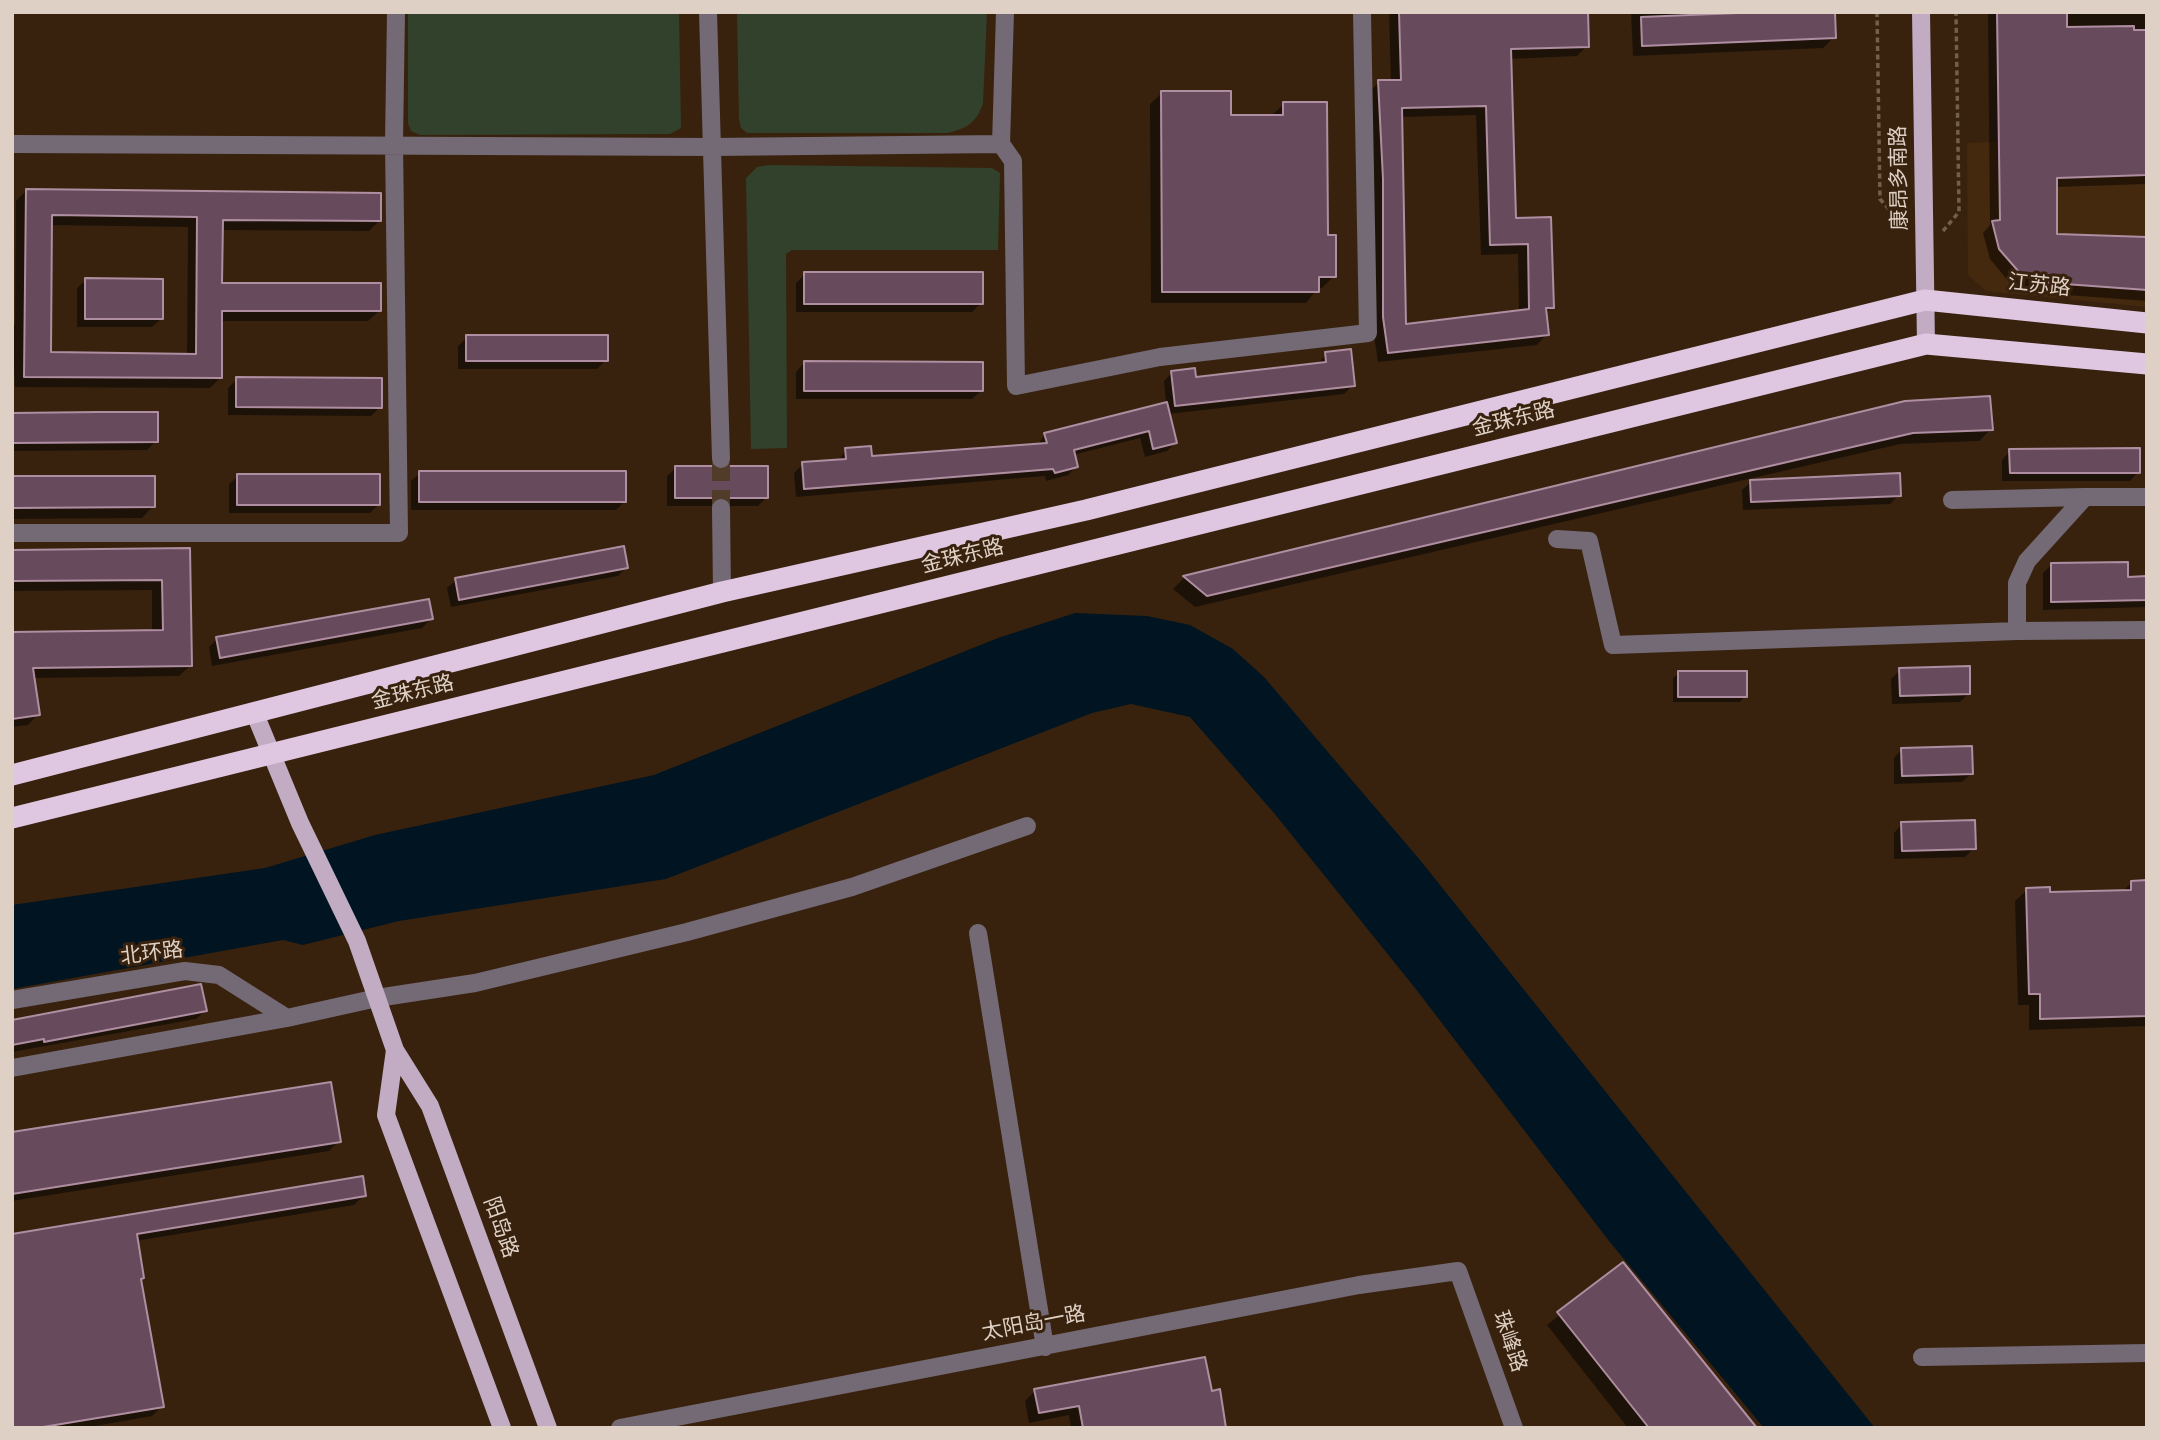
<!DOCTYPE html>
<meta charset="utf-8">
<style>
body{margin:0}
#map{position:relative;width:2159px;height:1440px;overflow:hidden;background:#38220e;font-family:"Source Sans 3",sans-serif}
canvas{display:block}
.frame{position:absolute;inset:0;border:14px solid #ded0c4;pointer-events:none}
</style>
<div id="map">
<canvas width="2159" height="1440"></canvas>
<div class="frame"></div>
</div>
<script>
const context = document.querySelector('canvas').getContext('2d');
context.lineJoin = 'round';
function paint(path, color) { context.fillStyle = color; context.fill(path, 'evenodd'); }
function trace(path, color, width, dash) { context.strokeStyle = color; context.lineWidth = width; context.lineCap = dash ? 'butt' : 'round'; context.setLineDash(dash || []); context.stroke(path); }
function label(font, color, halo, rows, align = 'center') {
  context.font = font + ' "Source Sans 3","Noto Sans SC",sans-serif'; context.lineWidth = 6; context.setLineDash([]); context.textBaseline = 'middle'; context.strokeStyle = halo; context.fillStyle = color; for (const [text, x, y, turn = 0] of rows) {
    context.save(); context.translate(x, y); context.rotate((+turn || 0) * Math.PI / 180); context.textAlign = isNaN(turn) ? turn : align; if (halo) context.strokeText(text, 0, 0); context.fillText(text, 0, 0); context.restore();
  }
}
const built = new Path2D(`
 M2147,135V307L1986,291L1968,275L1967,143Z`);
const green = new Path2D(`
 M408,12H679L681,128L670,134L420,135L411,131L408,123Z
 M737,12H987L983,103C977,122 967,129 947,133H747L741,128L739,119Z
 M769,165L992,168L1000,173L998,250H792L786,254L787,448L751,449L746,178L757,167Z`);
const water = new Path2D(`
 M1075,613L1147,616L1190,625L1233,649L1264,677L1420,860L1875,1428H1764L1609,1241L1415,988L1274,813L1190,717L1131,704L1092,713L666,879L399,921L303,945L283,940L12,989V905L265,868L375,835L654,775L998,638Z`);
const shadow = new Path2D(`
 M1389,12H1586L1587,46L1577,56L1509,59L1514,220L1549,218L1552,307L1545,314L1547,334L1537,345L1378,362L1373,328L1368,93L1379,82H1391ZM1476,115L1481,255L1518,254L1519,312L1404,326L1401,117Z
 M1631,12H1709V16L1834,37L1823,48L1633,56Z
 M1988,12H2147V184L2055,187L2056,235L2147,238V301L2026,292L2009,282L1990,259L1983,233L1990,225Z
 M1162,93L1229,117L1272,115L1284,104L1326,237L1334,276L1322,288H1318L1306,303H1151L1150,104Z
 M27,190L379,221L369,231L221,230V285L379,311L368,321H220V378L210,388L15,387L12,325H15L16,201ZM50,225L188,227L187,355L49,354Z
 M805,274L981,303L972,312H796V283Z
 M86,280L161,319L152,327H77V288Z
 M467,337L606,360L597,369H458V346Z
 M1326,354L1353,385L1344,394L1168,414L1175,443L1167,451L1145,457L1140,438L1073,455L1076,467L1068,475L1046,481L1045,476L796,497L794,473L803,464L838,461L846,450L870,458L1037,446L1045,434L1166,404L1164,381L1172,372L1195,379L1317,365Z
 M804,363L981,391L972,399H796V372Z
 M237,379L380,407L371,416L228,415V388Z
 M1906,403L1991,429L1979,441L1900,444L1195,607L1173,589L1184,578Z
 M12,415L156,441L147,450L12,451Z
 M2010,451L2138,472L2130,481H2002V460Z
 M676,468L766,498L758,506H667V476Z
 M420,473L624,502L616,510H411V481Z
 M238,476L378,505L370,513H229V484Z
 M12,478L153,506L142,518L12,519Z
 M1751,482L1899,495L1890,504L1743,510L1742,490Z
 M188,549L190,666L179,676L33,678L38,714L28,725L12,727V634L152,632V590L12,591V552Z
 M2052,564L2126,579L2147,578V607L2043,610V573Z
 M626,568L618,576L451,607L447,588L456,580Z
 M431,619L422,628L212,666L209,647L217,639Z
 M1900,670L1968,694L1960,702L1892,704L1891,679Z
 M1679,673L1745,696L1740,702H1673V678Z
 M1902,749L1971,774L1962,782L1894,784V758Z
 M1902,824L1974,848L1965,857L1894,859V833Z
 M2132,882H2147V1026L2029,1030V1005H2018L2015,901L2027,890L2049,893L2122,892Z
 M205,1011L196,1019L12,1052V1022Z
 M12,1134L339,1141L329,1151L12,1201Z
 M364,1195L354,1205L136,1241L142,1278L139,1281L162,1406L152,1416L84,1428H12V1236Z
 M1622,1265L1755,1428H1628L1547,1325Z
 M1035,1391L1210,1393L1225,1428H1071L1069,1415L1029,1423L1025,1401Z`);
const building = new Path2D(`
 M1399,12H1588L1589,47L1511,49L1516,218L1551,217L1554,308H1546L1549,335L1388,353L1383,317V179L1378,80H1401ZM1486,106L1490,245L1528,244L1529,309L1406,324L1402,108Z
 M1763,12H1835L1836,38L1642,46L1641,17Z
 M1997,12H2067V27L2134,26V30H2147V175L2057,178V234L2147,237V290L2037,282L2019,272L1999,249L1992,221L2000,220Z
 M1161,91H1231V115H1283V102H1327L1328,235H1336V277H1319V292H1162Z
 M26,189L381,193V221L223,220L222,283H381V311H222V378L24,377ZM52,215L197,217L196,354L51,352Z
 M804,272H983V304H804Z
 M85,278L163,279V319H85Z
 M466,335H608V361H466Z
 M1351,349L1355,386L1175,406L1171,371L1195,368L1196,377L1326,362L1325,352Z
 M804,361L983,362V391H804Z
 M236,377L382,378V408L236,407Z
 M1990,396L1993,430L1913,433L1207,596L1183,576L1905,401Z
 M1167,402L1177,443L1153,449L1149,431L1074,450L1078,467L1055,473L1053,469L804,489L802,462L846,459L845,448L871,446L872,456L1047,443L1044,433Z
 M98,412H158V442L12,443V413Z
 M2140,448V473H2010L2009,449Z
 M675,466H712L721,470L730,466H768V498H675Z
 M419,471H626V502H419Z
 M1900,473L1901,496L1751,502L1750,480Z
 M237,474H380V505H237Z
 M12,476H155V507L12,508Z
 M624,546L628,568L459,600L455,578Z
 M190,548L192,666L33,668L40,715L12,719V632L163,630L162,580L12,581V550Z
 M2128,562V577L2147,576V600L2051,602V563Z
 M429,599L433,619L220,658L216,637Z
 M1970,666V694L1900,696L1899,668Z
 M1678,671H1747V697H1678Z
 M1972,746L1973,774L1902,776L1901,748Z
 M1975,820L1976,849L1902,851L1901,822Z
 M2147,880V1016L2040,1019V994H2029L2026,888L2050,887V892L2131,890V881Z
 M201,984L207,1011L44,1042V1039L12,1045V1020Z
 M331,1082L341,1142L12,1194V1132Z
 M363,1176L366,1196L137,1234L144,1278L141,1279L164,1407L37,1428H12V1234Z
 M1623,1262L1757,1428H1649L1557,1312Z
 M1205,1357L1212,1391L1220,1389L1226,1428H1083L1079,1406L1039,1413L1034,1389Z`);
const minorTunnel = new Path2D(`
 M721,508V459`);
const path = new Path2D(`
 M1877,12L1880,199L1906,229
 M1943,231L1959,212L1956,12`);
const minor = new Path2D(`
 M708,12L721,459
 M12,144L713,147L1001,144L1005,12
 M1001,144L1013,161L1016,386L1160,357L1368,333L1362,12
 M1952,500L2085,497
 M721,508L722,592
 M12,533H399L394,143L396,12
 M1557,539L1589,541L1613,645L2017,631L2147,630
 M2017,631V583L2027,561L2085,497H2147
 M978,933L1045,1347
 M12,1000L185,971L219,975L287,1018
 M12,1068L287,1018L377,998L475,983L687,932L852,887L1027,826
 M1922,1357L2147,1353
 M620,1428L1359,1285L1458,1271L1514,1428`);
const major = new Path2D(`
 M1921,12L1926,344
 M255,714L300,823L357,941L395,1050L430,1106L548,1428
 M395,1050L386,1115L502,1428`);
const highway = new Path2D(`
 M12,775L722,592L1086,510L1925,300L2147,323
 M12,818L1926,344L2147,364`);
const streetNames = [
 ["康昂多南路",1901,178,-91],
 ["江苏路",2039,287,6],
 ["金珠东路",1514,421,-14],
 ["金珠东路",963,558,-14],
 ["金珠东路",413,694,-14],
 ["北环路",152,955,-7],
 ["阳岛路",499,1228,70],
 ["太阳岛一路",1034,1325,-11],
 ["珠峰路",1508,1342,71]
];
paint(built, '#44290e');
paint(green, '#32412b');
paint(water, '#001521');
paint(shadow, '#0007');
paint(building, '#674a5b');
trace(building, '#ae8ea0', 2);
trace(minorTunnel, '#513c29', 18, [18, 9]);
trace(path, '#715e4d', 3.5, [5, 3.5]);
trace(minor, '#746a75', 18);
trace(major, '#c1acc3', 18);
trace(highway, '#dfc7e2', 21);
label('21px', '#ded0c4', '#38220e', streetNames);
</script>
